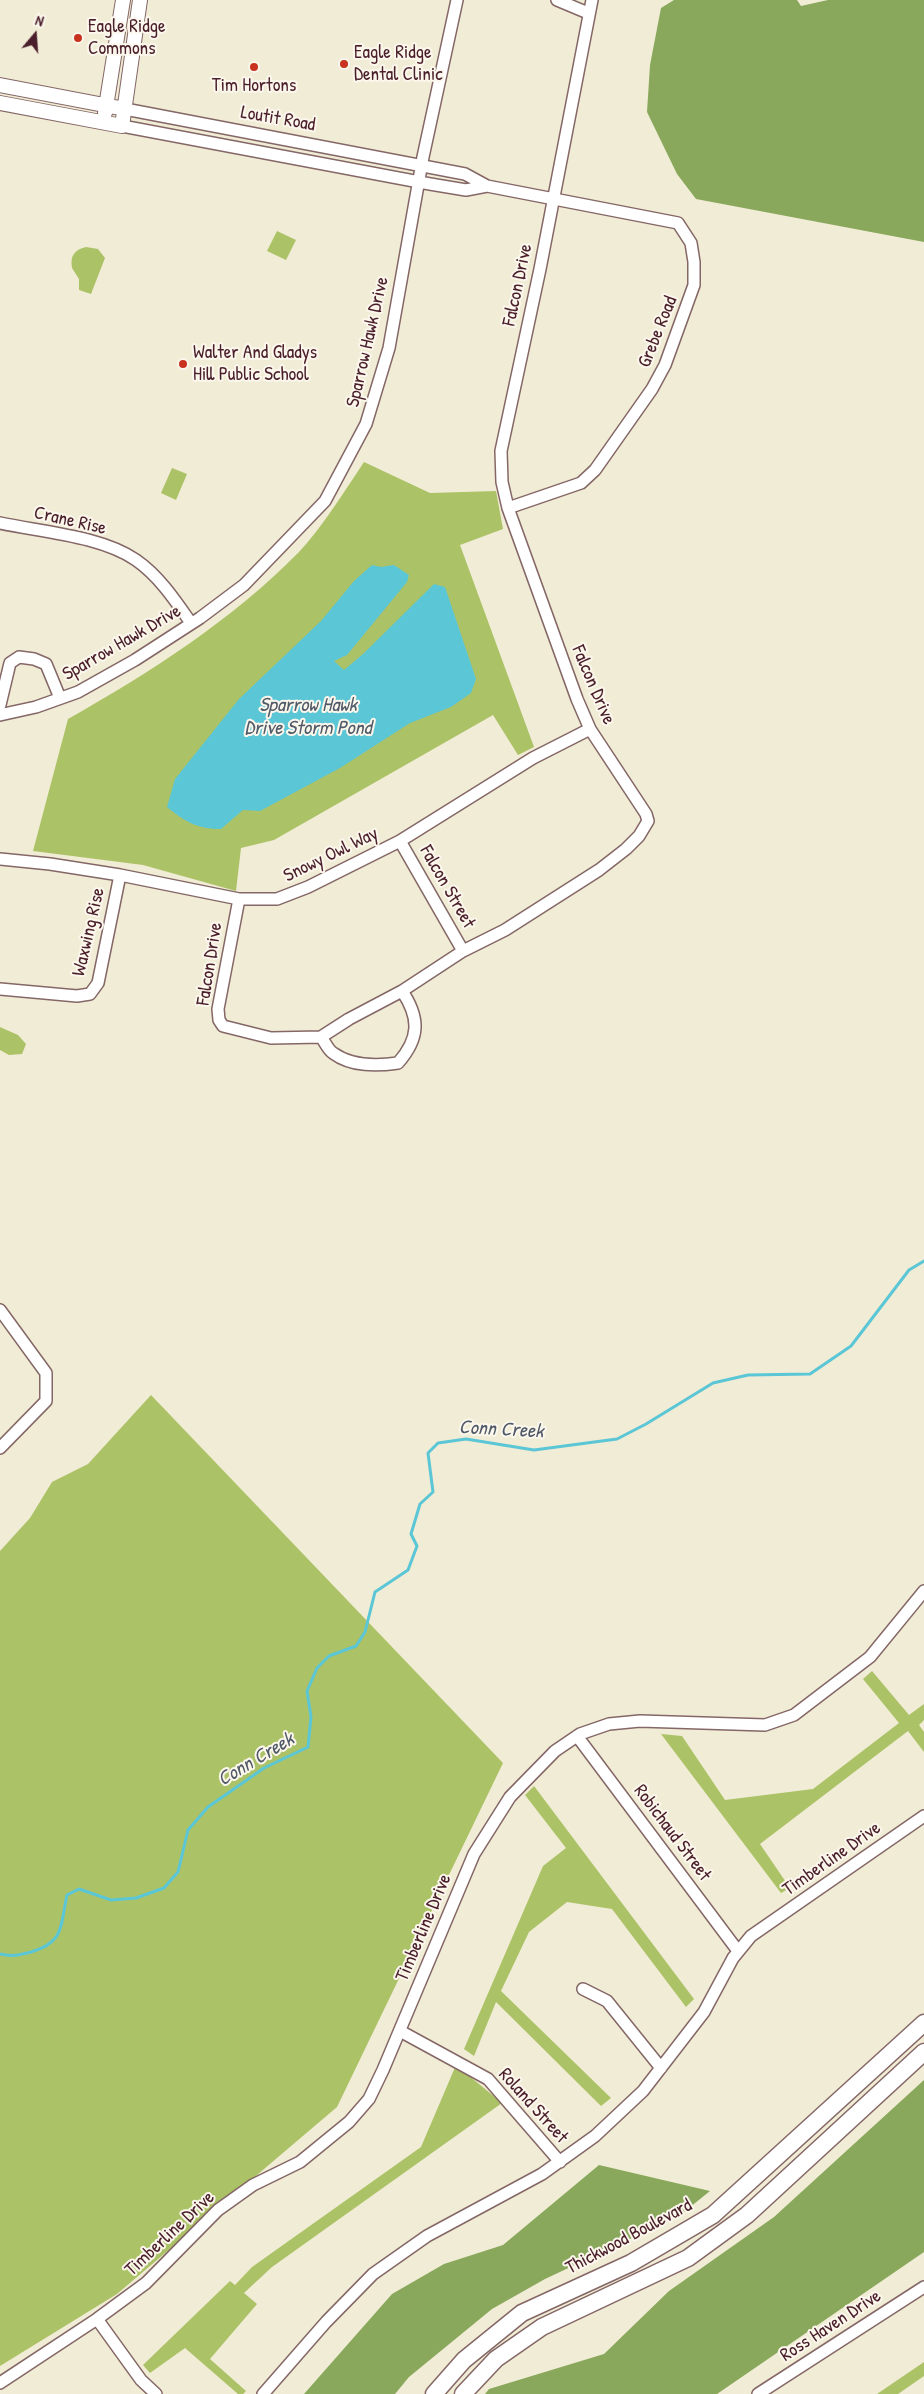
<!DOCTYPE html>
<style>
body{margin:0}
#map{position:relative;width:924px;height:2394px;overflow:hidden;background:#f1ecd5;font-family:"Patrick Hand",sans-serif}
canvas{display:block}
.north{position:absolute;left:10px;top:10px;width:50px;height:50px;-webkit-text-stroke:4px #fbf7ec;paint-order:stroke;rotate:18deg;font-size:14px;font-weight:700;line-height:20px;text-align:center;color:#4a1f2b}
.north::after{content:'';display:block;margin:auto;width:18px;height:22px;background:#4a1f2b;clip-path:polygon(50% 0,100% 100%,50% 72%,0 100%)}
</style>
<div id="map">
<canvas width="924" height="2394"></canvas>
<div class="north">N</div>
</div>
<script>
const context = document.querySelector('canvas').getContext('2d');
context.lineJoin = 'round';
function paint(path, color) { context.fillStyle = color; context.fill(path, 'evenodd'); }
function trace(path, color, width, dash) { context.strokeStyle = color; context.lineWidth = width; context.lineCap = dash ? 'butt' : 'round'; context.setLineDash(dash || []); context.stroke(path); }
function label(font, color, halo, rows, align = 'center') {
  context.font = font + ' "Patrick Hand",sans-serif'; context.lineWidth = 4; context.setLineDash([]); context.textBaseline = 'middle'; context.strokeStyle = halo; context.fillStyle = color; for (const [text, x, y, turn = 0] of rows) {
    context.save(); context.translate(x, y); context.rotate((+turn || 0) * Math.PI / 180); context.textAlign = isNaN(turn) ? turn : align; if (halo) context.strokeText(text, 0, 0); context.fillText(text, 0, 0); context.restore();
  }
}
const green = new Path2D(`
 M277,231L296,240L286,260L267,251Z
 M86,247L98,249L105,258L91,294L79,290V279L72,268C70,256 74,250 86,247Z
 M364,462L430,493L496,491L503,529L460,545L534,747L518,755L493,715L274,840L241,848L236,891L143,865L33,851L68,719C151,672 232,620 299,552C323,526 344,492 364,462Z
 M172,468L187,474L176,500L161,493Z
 M0,1027L18,1035L26,1044L22,1054L9,1055L0,1050Z
 M151,1395L503,1763L337,2107L117,2294L0,2366V1551L30,1518L52,1482L88,1464Z
 M872,1671L909,1715L924,1704V1720L919,1725L924,1732V1752L908,1731L760,1844L790,1888L781,1893L661,1734L682,1736L725,1800L813,1789L899,1723L863,1679Z
 M534,1786L694,1999L686,2007L612,1909L567,1902L529,1932L501,1991L611,2098L601,2106L496,2002L474,2056L464,2049L543,1866L566,1848L525,1795Z
 M456,2065L502,2103L272,2267L244,2293L257,2304L210,2359L246,2391L243,2394H238L185,2348L150,2373L143,2365L230,2281L235,2285L252,2267L421,2147Z
 M924,2362V2376L898,2394H877Z`);
const forest = new Path2D(`
 M674,0H797L801,6L828,0H924V242L696,199L677,174L647,112L650,65L661,8Z
 M924,2080V2252L717,2394H485L489,2389L604,2354L669,2291L774,2217Z
 M599,2165L710,2191L679,2216L545,2279L492,2309L409,2377L395,2394H304L392,2294L444,2264L503,2245Z`);
const water = new Path2D(`
 M372,565L381,567L394,565L409,575L407,582L347,655L334,661L344,670L363,654L434,584L445,587L476,679L471,693L451,707L410,723L340,768L260,811L243,810L221,829C198,829 185,822 167,807L175,779L239,699L321,621L354,581Z`);
const stream = new Path2D(`
 M0,1954C12,1957 19,1955 31,1952C65,1942 60,1926 67,1895L79,1889L111,1900L136,1898L164,1888L178,1872L188,1830L208,1807L264,1768L308,1747L311,1717L307,1691L317,1668L329,1656L356,1646L365,1632L375,1592L408,1570L417,1546L411,1534L420,1504L433,1492L428,1453L438,1443L466,1439L534,1450L617,1439L646,1424L713,1383L748,1375L810,1374L851,1346L909,1270L924,1261`);
const minor = new Path2D(`
 M557,0L588,13
 M125,109L465,174L487,186L678,223L691,243L694,262V285L665,365L652,389L595,470L581,483L508,508
 M122,126L430,184L466,190L487,186
 M0,523C42,532 101,536 136,560C159,576 175,600 191,623
 M0,705L10,663L19,657L34,659L46,664L60,698
 M0,715L36,707L78,692L135,660L200,618L244,585L325,501L366,424L389,348L423,157L457,0
 M400,841L463,951
 M0,859L50,864L120,875L239,899H277L308,887L400,841L533,758L590,729
 M239,899L218,1009L219,1020L223,1026L271,1038L321,1037L349,1019L402,991L463,951L505,930L599,870L626,849L639,836L648,821L646,814L590,729L577,699L508,508L502,482L501,451L540,269L592,0
 M0,989L77,996L90,994L98,983L120,875
 M321,1037C325,1042 328,1050 333,1053C352,1067 377,1066 398,1063C420,1038 420,1018 402,991
 M0,1310L46,1373V1401L0,1448
 M577,1736L738,1951
 M583,1989L607,2001L661,2068
 M400,2031L488,2079L560,2162
 M97,2319L141,2380L156,2394
 M0,2383L97,2319L146,2283L218,2210L253,2185L300,2162L349,2122L369,2099L383,2070L474,1854L510,1797L555,1751L580,1734L609,1724L640,1721L765,1725L794,1715L870,1657L924,1591
 M263,2394L326,2322L373,2274L427,2236L542,2174L595,2136L643,2091L704,2012L733,1958L751,1936L924,1816
 M758,2394L924,2287`);
const tertiary = new Path2D(`
 M0,85L125,109
 M0,103L122,126L140,0
 M105,113L123,0`);
const secondary = new Path2D(`
 M434,2394L464,2360L522,2313L631,2263L713,2215L924,2023
 M463,2394L496,2359L542,2327L688,2258L747,2215L924,2052`);
const markers = [
 [78,38,5,"#c8321e"],
 [344,64,5,"#c8321e"],
 [254,67,5,"#c8321e"],
 [183,364,5,"#c8321e"]
];
const poiNames = [
 ["Eagle Ridge",88,27],
 ["Commons",88,49],
 ["Eagle Ridge",354,53],
 ["Dental Clinic",354,75],
 ["Tim Hortons",254,86,"center"],
 ["Walter And Gladys",193,353],
 ["Hill Public School",193,375]
];
const streetNames = [
 ["Loutit Road",278,119,10],
 ["Falcon Drive",518,285,-78],
 ["Grebe Road",658,332,-68],
 ["Sparrow Hawk Drive",368,342,-77],
 ["Crane Rise",70,521,13],
 ["Sparrow Hawk Drive",122,643,-30],
 ["Falcon Drive",593,685,67],
 ["Snowy Owl Way",331,855,-26],
 ["Falcon Street",447,887,60],
 ["Waxwing Rise",89,932,-77],
 ["Falcon Drive",210,964,-81],
 ["Robichaud Street",672,1833,53],
 ["Timberline Drive",832,1859,-35],
 ["Timberline Drive",424,1928,-67],
 ["Roland Street",533,2106,48],
 ["Timberline Drive",170,2234,-43],
 ["Thickwood Boulevard",629,2237,-28],
 ["Ross Haven Drive",831,2326,-33]
];
const waterNames = [
 ["Sparrow Hawk",308,706],
 ["Drive Storm Pond",308,729],
 ["Conn Creek",501,1430,3],
 ["Conn Creek",256,1760,-31]
];
paint(green, '#acc267');
paint(forest, '#89a85c');
paint(water, '#5bc6d6');
trace(stream, '#5bc6d6', 3);
trace(minor, '#846766', 14);
trace(tertiary, '#846766', 16);
trace(secondary, '#846766', 19);
trace(minor, '#fff', 11);
trace(tertiary, '#fff', 14);
trace(secondary, '#fff', 16);
for (const [x, y, r, color] of markers) { const dot = new Path2D(); dot.arc(x, y, r, 0, 2 * Math.PI); context.fillStyle = color; context.fill(dot); trace(dot, '#fbf7ec', 2); }
label('19px', '#4a1f2b', '#fbf7ec', poiNames, 'left');
label('19px', '#4a1f2b', '#fbf7ec', streetNames);
label('italic 20px', '#505967', '#fbf7ec', waterNames);
</script>
